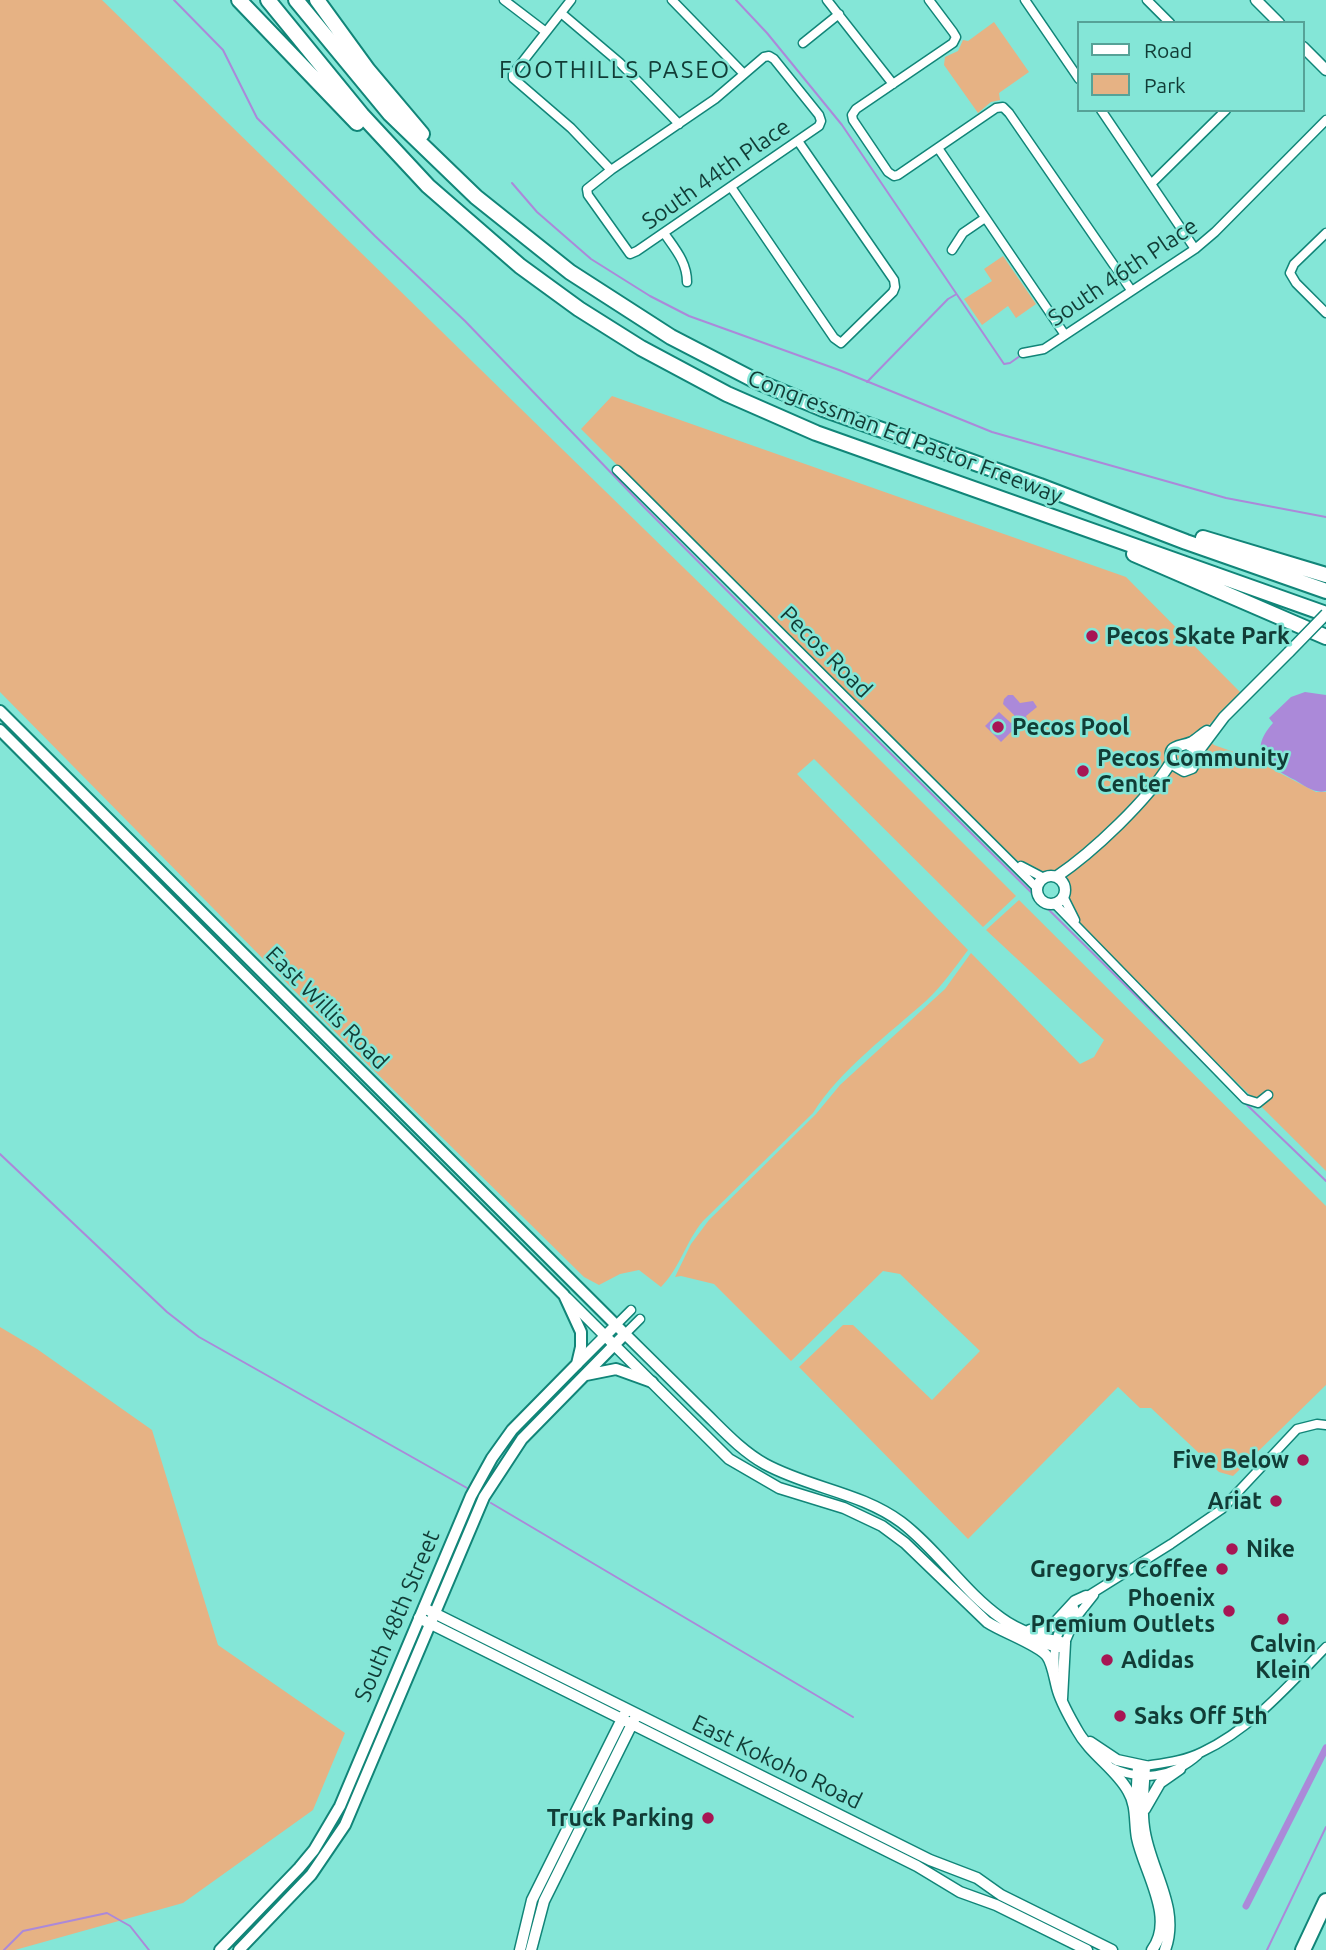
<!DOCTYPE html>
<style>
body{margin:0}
#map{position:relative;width:1326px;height:1950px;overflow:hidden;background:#84e6d7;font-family:Ubuntu,sans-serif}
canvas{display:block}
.legend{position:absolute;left:1077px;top:21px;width:228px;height:91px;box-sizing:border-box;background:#84e6d7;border:2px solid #56a297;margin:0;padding:9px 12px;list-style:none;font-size:21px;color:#113c36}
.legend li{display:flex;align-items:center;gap:14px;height:35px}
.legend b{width:35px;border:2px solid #56a297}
</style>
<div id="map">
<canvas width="1326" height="1950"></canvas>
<ul class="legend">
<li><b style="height:9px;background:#fff"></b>Road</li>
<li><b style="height:19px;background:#e6b284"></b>Park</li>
</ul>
</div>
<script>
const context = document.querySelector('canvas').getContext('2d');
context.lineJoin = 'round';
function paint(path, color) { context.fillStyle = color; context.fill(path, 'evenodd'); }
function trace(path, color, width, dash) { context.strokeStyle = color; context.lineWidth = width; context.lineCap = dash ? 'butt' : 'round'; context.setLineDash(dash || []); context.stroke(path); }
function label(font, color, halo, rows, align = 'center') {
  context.font = font + ' Ubuntu,sans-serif'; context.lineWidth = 5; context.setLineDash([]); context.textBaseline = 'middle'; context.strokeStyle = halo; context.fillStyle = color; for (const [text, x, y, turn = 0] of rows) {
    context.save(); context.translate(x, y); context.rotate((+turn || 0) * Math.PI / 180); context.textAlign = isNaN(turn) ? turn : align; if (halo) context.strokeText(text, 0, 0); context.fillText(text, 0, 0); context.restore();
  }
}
const green = new Path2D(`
 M0,0H102L853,733L1016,896L983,927L814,759L797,774L968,950C955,967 943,985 927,1000C890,1033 839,1071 813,1113L703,1221C686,1241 680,1268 661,1287L639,1270L620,1274L599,1285L584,1277L348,1045L0,692Z
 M994,22L1029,72L999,93L1000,100L991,102L978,113L944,65L945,57L958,51L963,40L968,41Z
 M1003,256L1036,304L1016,318L1008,306L982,325L964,299L992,281L984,269Z
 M612,396L1126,577L1241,693L1201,733L1214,745L1251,758L1316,792H1326V1171L1096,942C1085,930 1065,909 1068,892L1049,873C1024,876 983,829 964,811L581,429Z
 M1019,900L1326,1206V1385L1233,1476L1219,1472L1151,1408H1140L1118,1387L968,1539L799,1367L843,1325H853L932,1400L980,1351L900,1274L883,1271L791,1361L714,1284L681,1276L675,1277L691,1244L709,1220L816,1114L840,1085L945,989L971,953L1080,1064L1094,1057L1104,1040L986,930Z
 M0,1327L37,1349L152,1430L218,1645L345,1733L313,1810L183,1903L15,1950H0Z`);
const water = new Path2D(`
 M1305,692L1326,695V791C1315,794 1305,786 1295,780C1268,766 1246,753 1273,723L1269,718L1291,697Z
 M1008,695H1013L1020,703L1033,701L1037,707L1026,716L1028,722L1025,726L1016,727L1001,742L985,726L999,712L1011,723L1015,722L1014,715L1003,704L1004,699Z`);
const stream = new Path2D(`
 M174,0L223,50L257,118L375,236L465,321L644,507L791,655L1213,1072
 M736,0L767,33L842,125L1004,364L1010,363L1020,356
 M512,183L537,212L591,259L650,296L689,316L839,370L992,432L1226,498L1326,517
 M867,382L948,299L955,295
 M1245,1103L1326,1181
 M0,1154L167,1312L199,1337L467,1488
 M491,1503L853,1717
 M4,1950L23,1931L107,1913L130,1926L149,1950
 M1267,1950L1326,1827`);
const canal = new Path2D(`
 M1246,1906L1326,1748`);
const minor = new Path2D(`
 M504,0L546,32
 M571,0L513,74V78L571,128L611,170
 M672,0L744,74
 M827,0L893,84
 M929,0L953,32L956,37L953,43L856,109L852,115L853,120L888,172L894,176L898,175L996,108L1003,107L1009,113L1131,290
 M1025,0L1079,79
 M1147,0L1170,23
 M561,13L620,63L679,124
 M803,43L839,14
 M769,56L774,59L819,115L821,121L819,126L637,251L630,254L588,195L587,189L611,170L715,99L764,57Z
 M1101,110L1195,249
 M938,148L1065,335
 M1151,184L1226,110
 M731,187L834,338L841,343L893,292L895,287L894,280L798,141
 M664,233C675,249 687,262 687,282
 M1326,233L1294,264L1290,273L1296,283L1326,313
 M952,250L963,233L985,218
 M1023,353L1044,349L1195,249L1215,232L1326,120
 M617,470L1037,888
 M1021,866L1044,878
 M1063,896L1075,920
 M1054,903L1245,1099L1258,1103L1268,1095
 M616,1325L631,1310
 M625,1334L640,1319
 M1083,1599L1171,1544L1222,1509L1297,1429L1317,1424L1326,1425
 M1031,1641L1059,1648
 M1065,1643L1075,1619L1094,1595
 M1055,1670C1053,1643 1056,1630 1074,1608
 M1145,1766C1164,1763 1184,1761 1202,1752C1251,1729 1289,1685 1326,1647
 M1110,1767C1141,1782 1172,1778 1198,1755
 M1135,1805L1137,1766`);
const tertiary = new Path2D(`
 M1256,0L1279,23
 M1303,47L1326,70
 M1187,744L1194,748L1197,758L1192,768L1184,771L1172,764C1166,743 1179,748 1192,742C1197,739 1202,734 1207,731
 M1197,753L1224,717L1289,652
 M1037 890a14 14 0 1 1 28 0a14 14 0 1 1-28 0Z
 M1056,877C1093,852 1148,800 1171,762
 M567,1298L729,1459L779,1488L844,1508L882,1526L905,1543L987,1622C1002,1632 1039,1645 1047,1656C1053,1664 1055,1682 1058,1691C1062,1704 1070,1718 1077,1730C1090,1754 1116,1769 1128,1791C1137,1806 1134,1822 1137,1838C1144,1872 1176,1918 1152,1950
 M625,1334C650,1359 676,1384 701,1409C721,1428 740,1450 765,1464C809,1488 860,1492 901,1522C938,1550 963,1591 1001,1618C1020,1632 1042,1638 1065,1643L1062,1699
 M577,1364L616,1325
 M424,1608L930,1860L977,1878L1001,1895L1112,1950
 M419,1618L917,1866L960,1892L996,1905L1087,1950
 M1030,1630L1051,1627L1075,1601L1086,1596
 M1090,1742L1117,1760L1145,1766C1144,1786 1141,1807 1144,1827C1149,1869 1181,1907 1165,1950
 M1145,1809L1160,1783L1180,1769
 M520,1950L532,1900L624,1715
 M531,1950L544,1901L635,1718`);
const secondary = new Path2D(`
 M0,711L625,1334L522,1439L484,1497L345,1825L311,1875L239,1950
 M0,730L564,1295L581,1332V1347L577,1364L512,1430L492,1458L471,1496L340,1806L314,1850L299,1868L220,1950
 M586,1375L616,1369L652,1382`);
const motorway = new Path2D(`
 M239,0L357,123
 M268,0L362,115L428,186L520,266L579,309L641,348L727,394L816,433L1326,614
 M296,0L390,114L476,197L570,272L671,337L756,381L823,409L1040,486L1186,542L1326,591
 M317,0L368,70L422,134
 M1203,538L1326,575
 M1134,554L1326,637
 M1303,1950L1326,1901`);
const tertiaryBridge = new Path2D(`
 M1289,652L1326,614`);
const markers = [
 [1092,636,7,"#a71654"],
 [998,727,7,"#a71654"],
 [1083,771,7,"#a71654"],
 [1303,1460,7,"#a71654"],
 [1276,1501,7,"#a71654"],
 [1232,1549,7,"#a71654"],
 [1222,1569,7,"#a71654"],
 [1229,1611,7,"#a71654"],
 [1283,1619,7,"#a71654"],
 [1107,1660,7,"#a71654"],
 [1120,1716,7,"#a71654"],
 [708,1818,7,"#a71654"]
];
const streetNames = [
 ["South 44th Place",716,174,-35],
 ["South 46th Place",1123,272,-34],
 ["Congressman Ed Pastor Freeway",905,437,21],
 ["Pecos Road",826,652,45],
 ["East Willis Road",327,1008,45],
 ["South 48th Street",397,1616,-67],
 ["East Kokoho Road",777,1762,26]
];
const poiNames = [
 ["Pecos Skate Park",1106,636],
 ["Pecos Pool",1012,727],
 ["Pecos Community",1097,758],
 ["Center",1097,784],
 ["Five Below",1289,1460,"right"],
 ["Ariat",1262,1501,"right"],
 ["Nike",1246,1549],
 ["Gregorys Coffee",1208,1569,"right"],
 ["Phoenix",1215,1598,"right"],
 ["Premium Outlets",1215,1624,"right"],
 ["Calvin",1283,1644,"center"],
 ["Klein",1283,1670,"center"],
 ["Adidas",1121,1660],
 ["Saks Off 5th",1134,1716],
 ["Truck Parking",694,1818,"right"]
];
const neighbourhoodNames = [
 ["FOOTHILLS PASEO",615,70]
];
paint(green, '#e6b284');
paint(water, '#ab89d9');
trace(stream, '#ab89d9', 2);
trace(canal, '#ab89d9', 7);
trace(minor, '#118578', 11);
trace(tertiary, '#118578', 13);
trace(secondary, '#118578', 14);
trace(motorway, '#118578', 18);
trace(minor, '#fff', 8);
trace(tertiary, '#fff', 10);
trace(secondary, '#fff', 10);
trace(motorway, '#fff', 14);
trace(tertiaryBridge, '#118578', 13, []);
trace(tertiaryBridge, '#fff', 10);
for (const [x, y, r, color] of markers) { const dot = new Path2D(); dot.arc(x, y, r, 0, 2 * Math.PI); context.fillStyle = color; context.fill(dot); trace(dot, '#84e6d7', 2.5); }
label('23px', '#113c36', '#84e6d7', streetNames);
label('bold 23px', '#113c36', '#84e6d7', poiNames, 'left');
context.letterSpacing = '2px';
label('24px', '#113c36', '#84e6d7', neighbourhoodNames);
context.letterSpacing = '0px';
</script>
